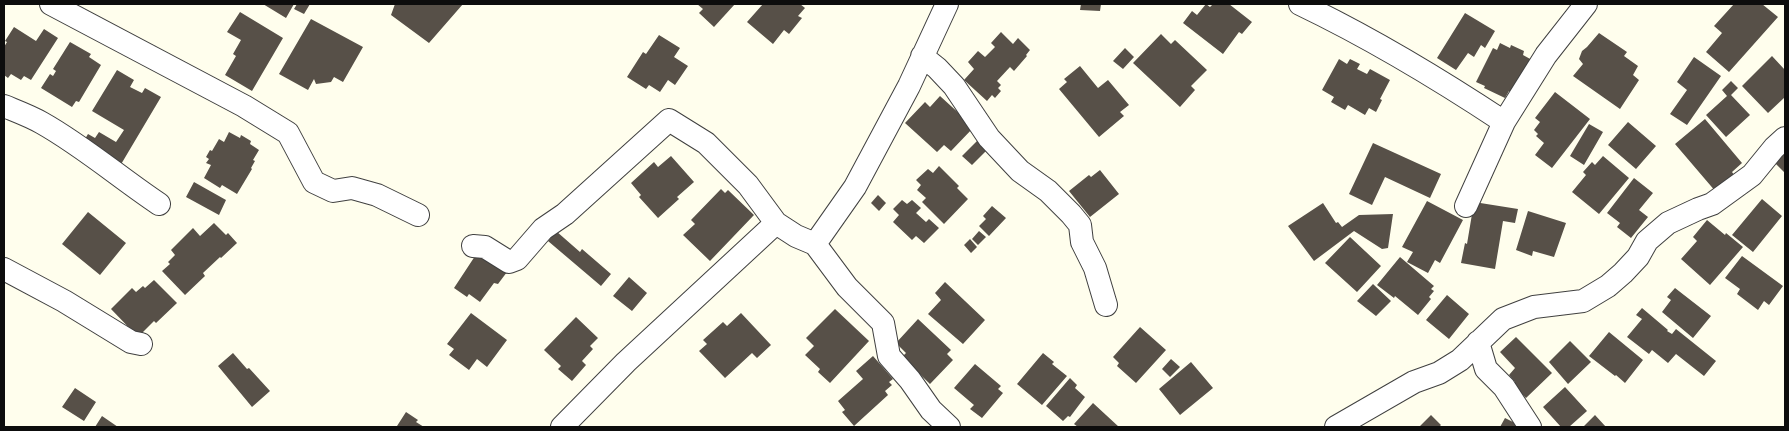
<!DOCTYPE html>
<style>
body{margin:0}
#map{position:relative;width:1789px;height:431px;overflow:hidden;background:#fffeed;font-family:"Libre Baskerville",serif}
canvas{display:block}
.frame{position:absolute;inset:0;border:5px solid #0d0d0d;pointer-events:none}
</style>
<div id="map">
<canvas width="1789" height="431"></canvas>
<div class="frame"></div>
</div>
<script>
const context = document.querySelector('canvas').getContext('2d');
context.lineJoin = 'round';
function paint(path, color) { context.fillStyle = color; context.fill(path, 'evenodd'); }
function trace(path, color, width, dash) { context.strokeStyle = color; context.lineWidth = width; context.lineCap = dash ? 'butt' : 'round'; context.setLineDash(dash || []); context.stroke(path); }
const building = new Path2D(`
 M263,4H294L286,18Z
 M297,4H310L304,14L294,9Z
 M395,4H463L429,43L391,15Z
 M697,4H735L714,27L699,13L703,9Z
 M763,4H800L805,8L798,16L802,18L789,34L784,30L773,44L747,22Z
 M1081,4H1101L1100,11L1080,10Z
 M1206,4L1210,7L1213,4H1229L1252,22L1242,34L1239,32L1223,54L1183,23L1192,11L1197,15Z
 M1734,4H1762L1778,17L1729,72L1706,52L1722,33L1714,26Z
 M240,12L283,38L252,91L225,75L236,56L233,54L241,40L227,32Z
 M1465,13L1495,31L1485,48L1481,45L1474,57L1468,53L1456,70L1437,58Z
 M311,19L363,47L343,82L334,77L331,82L316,84L314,79L308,90L279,74Z
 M14,27L36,41L44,29L58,38L31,80L24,76L21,80L11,74L8,78L4,75V47L7,42L5,41Z
 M1001,32L1013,44L1018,38L1030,50L1026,55L1027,56L1014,71L1010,67L997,81L1001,85L998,88L1001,91L995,98L992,95L987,101L964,80L974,69L968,62L978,51L985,57L995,47L991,43Z
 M1599,33L1627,52L1624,56L1638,66L1633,75L1639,80L1620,109L1573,76L1583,64L1579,59L1582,51L1587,47Z
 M1161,34L1171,44L1175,40L1207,70L1191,86L1195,90L1180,107L1133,63Z
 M659,35L680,48L674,57L688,66L675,85L668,80L660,92L649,85L646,89L627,77L643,52L646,54Z
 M70,42L91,54L89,57L101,65L79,102L76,101L72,107L41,88L50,74L53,76L56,71L53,69Z
 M1500,43L1510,48L1511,45L1524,51L1523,55L1532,60L1512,92L1509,91L1505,98L1484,88L1485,86L1476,82L1493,48L1497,50Z
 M1125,48L1134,57L1123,69L1113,61Z
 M1772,56L1785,70V97L1768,113L1742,86Z
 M1694,57L1721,76L1687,125L1670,114L1687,90L1677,82Z
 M1339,59L1347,64L1350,59L1360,64L1357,69L1367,74L1370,69L1390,80L1380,99L1382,100L1376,112L1369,108L1365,115L1348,105L1345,110L1331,102L1334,97L1322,90Z
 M1080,66L1098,88L1108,80L1129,105L1120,112L1124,116L1099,137L1059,89L1067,82L1064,79Z
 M117,70L134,80L130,87L142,93L145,88L161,97L120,166L82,144L88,134L95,138L99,132L116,142L124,130L92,111Z
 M1731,81L1738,88L1731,95L1750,115L1726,137L1706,115L1727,96L1722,90Z
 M1555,92L1590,119L1552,168L1535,155L1544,143L1536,136L1538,134L1534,130L1540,122L1535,118Z
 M940,96L974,127L951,151L944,145L937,152L905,123L925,102L930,107Z
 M1705,119L1742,163L1732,172L1735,176L1716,192L1675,144Z
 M1628,122L1656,146L1636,169L1608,145Z
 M1589,124L1603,132L1584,165L1570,156Z
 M229,132L240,138L241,135L251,141L250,144L259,150L253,160L255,161L251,168L252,169L237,194L222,185L220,188L204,178L211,165L206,163L209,159L206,157L210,150L212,151L219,139L224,142Z
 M980,138L990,147L972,165L962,156Z
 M1373,143L1441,174L1430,198L1385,177L1372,205L1349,194Z
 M1785,147V173L1772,160Z
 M671,156L694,182L677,197L679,199L658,218L639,197L641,195L631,183L654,162L658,167Z
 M1603,156L1629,178L1599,214L1572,192L1586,175L1583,172L1592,162L1595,165Z
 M939,166L959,186L957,188L968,199L944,224L922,202L926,198L917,190L921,185L916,180L928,169L933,173Z
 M1100,170L1119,194L1090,217L1069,191L1089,175L1091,177Z
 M1634,178L1653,193L1639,210L1648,217L1631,238L1617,227L1620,223L1607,213Z
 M194,182L226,200L219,215L186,197Z
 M721,189L725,193L728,190L754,215L710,261L683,235L695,224L691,220Z
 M878,195L886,203L879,211L871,203Z
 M1762,199L1782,216L1753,252L1732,235Z
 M902,200L907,204L912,200L921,208L916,213L926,222L929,219L939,228L924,243L916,236L912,240L893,222L899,215L893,209Z
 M1427,201L1463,220L1440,263L1435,260L1428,273L1407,262L1413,252L1402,247Z
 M1474,202L1518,209L1515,223L1503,221L1495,269L1461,263L1465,243L1467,244Z
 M1323,203L1336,223L1338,222L1342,227L1359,215L1393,214L1388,248L1382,249L1354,231L1314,261L1288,226Z
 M992,206L1006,218L989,236L979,226L986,219L983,216Z
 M1528,211L1566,223L1554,257L1533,251L1532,256L1516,250Z
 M88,212L126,243L100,275L62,244Z
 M1707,220L1725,235L1726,233L1743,247L1710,285L1681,259L1697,241L1693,237Z
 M214,223L226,235L228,233L237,243L221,258L220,257L203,273L205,276L185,295L162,271L170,264L168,262L175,255L171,250L193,228L200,236Z
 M556,231L580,252L582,249L611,274L601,286L548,241Z
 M979,231L986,237L978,245L972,239Z
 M1350,237L1381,266L1357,292L1325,263Z
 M970,239L977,247L971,253L964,245Z
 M481,247L510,268L498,284L494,283L480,302L469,294L467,297L454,288Z
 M1742,256L1783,286L1769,305L1764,301L1758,310L1737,294L1740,289L1725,278Z
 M1400,257L1434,286L1431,289L1434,291L1429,297L1431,299L1418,315L1395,296L1394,298L1377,285Z
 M629,277L647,293L632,311L613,296Z
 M154,280L177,303L156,323L154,321L138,337L111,309L132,288L136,292L143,286L145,288Z
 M945,282L985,320L963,344L928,314L941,300L935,293Z
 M1373,284L1391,301L1376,316L1357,301Z
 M1675,288L1711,316L1693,338L1662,312L1671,300L1667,297Z
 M1447,295L1469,314L1449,339L1426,320Z
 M1642,308L1668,330L1667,331L1672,334L1676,329L1716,361L1704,376L1676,354L1668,363L1652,350L1649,354L1627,337L1642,319L1636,315Z
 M835,309L869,341L830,383L818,372L820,369L805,355L814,346L806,338Z
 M471,313L507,340L487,367L477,359L469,370L449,355L454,349L447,344Z
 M741,313L771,345L757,358L752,353L725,378L699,351L707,344L703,340L723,322L727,326Z
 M576,317L598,338L590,346L593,349L582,361L586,365L572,381L558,369L561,366L544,350Z
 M918,319L951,350L947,354L953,360L930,384L902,357L906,353L896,343Z
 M1140,327L1166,350L1136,383L1117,366L1119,363L1113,357Z
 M1609,332L1643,360L1625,383L1616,375L1615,376L1589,356Z
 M1516,337L1552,373L1526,398L1513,385L1515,382L1509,375L1515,368L1500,352Z
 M1570,341L1591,362L1568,384L1549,362Z
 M233,353L247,369L249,368L270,391L252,407L218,366Z
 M1043,353L1054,362L1052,364L1067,376L1042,405L1017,384Z
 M873,356L893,379L889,382L892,385L885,391L888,395L854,426L842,412L845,410L838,401L863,379L856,371Z
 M1171,359L1180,367L1170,377L1162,369Z
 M1191,362L1213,388L1180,415L1159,389Z
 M975,364L1001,386L998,389L1003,393L982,418L970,409L974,405L954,388Z
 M1070,378L1077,385L1075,388L1085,397L1070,417L1068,416L1063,421L1046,406Z
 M1565,387L1587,411L1569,427H1561L1543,407Z
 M75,388L96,402L84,421L62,407Z
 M1093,403L1119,427H1078L1074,424Z
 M406,412L418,420L416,422L424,427L397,426Z
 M1431,415L1441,425L1439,427H1419Z
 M1595,415L1606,427H1583Z
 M102,416L118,427H95Z
 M1505,418L1523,427H1500Z`);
const minor = new Path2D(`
 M51,4L244,106L288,133L314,182L333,191L352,188L377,195L418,215
 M1300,4C1371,38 1439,79 1504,122
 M922,56L937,68L954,86L989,138L1020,171L1048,191L1071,214L1080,225L1082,242L1095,268L1106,305
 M4,106C16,111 30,116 42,123C83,146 120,178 159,204
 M1466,206L1504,122L1546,55L1586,4
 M815,244L847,287L883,323L889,356L910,380L931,410L949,427
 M473,246L485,247L509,262L517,259L543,229L565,214L669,120L706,143L748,185L776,223L796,236L815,244L855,187L909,86L947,4
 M4,269L64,301L131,342L141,344
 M1478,342L1486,369L1504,387L1530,427
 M562,427L626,362L776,223
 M1336,427L1414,382L1439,373L1460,360L1503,319L1534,307L1583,301L1608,286L1623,273L1638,257L1647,241L1668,223L1698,209L1712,204L1752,175L1774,148L1785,138`);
paint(building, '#575048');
trace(minor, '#404040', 24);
trace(minor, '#fff', 22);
</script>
